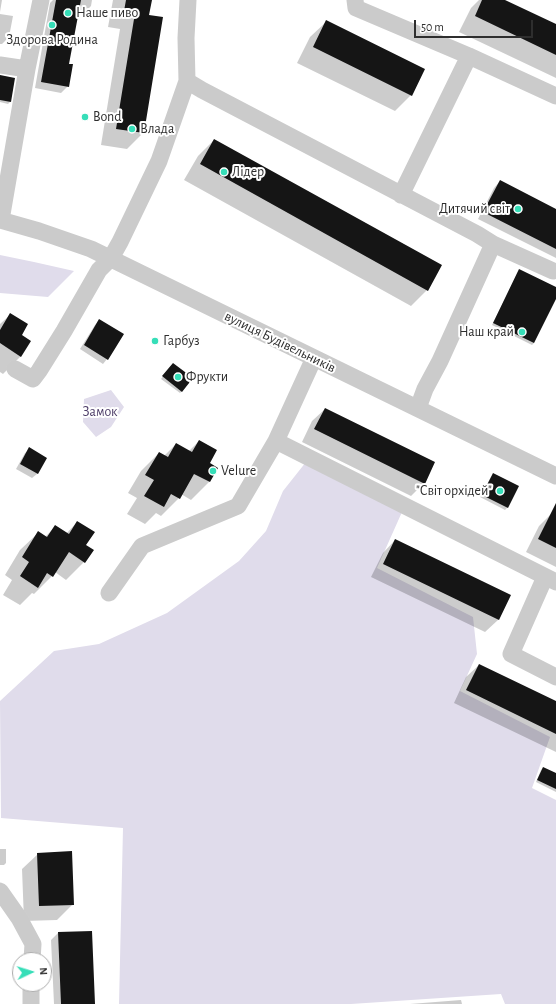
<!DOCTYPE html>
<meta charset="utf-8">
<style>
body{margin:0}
#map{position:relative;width:556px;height:1004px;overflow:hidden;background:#fff;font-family:"Alegreya Sans",sans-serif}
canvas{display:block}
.north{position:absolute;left:12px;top:952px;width:40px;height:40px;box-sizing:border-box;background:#fff;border:1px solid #ababab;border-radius:50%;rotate:86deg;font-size:11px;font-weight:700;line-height:16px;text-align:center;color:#2e2e2e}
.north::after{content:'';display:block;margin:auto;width:14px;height:18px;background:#36deb8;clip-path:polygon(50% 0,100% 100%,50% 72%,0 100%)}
.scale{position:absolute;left:414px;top:20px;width:119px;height:18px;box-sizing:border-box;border:2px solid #2e2e2e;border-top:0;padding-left:5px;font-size:12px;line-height:14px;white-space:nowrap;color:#2e2e2e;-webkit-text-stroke:3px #fff;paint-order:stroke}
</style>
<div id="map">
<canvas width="556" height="1004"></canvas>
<div class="north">N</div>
<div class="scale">50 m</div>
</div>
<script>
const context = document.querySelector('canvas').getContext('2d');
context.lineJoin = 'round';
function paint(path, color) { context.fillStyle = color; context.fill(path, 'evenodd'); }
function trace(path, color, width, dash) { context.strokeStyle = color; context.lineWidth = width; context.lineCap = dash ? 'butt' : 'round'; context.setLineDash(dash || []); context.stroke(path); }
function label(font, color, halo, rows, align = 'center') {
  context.font = font + ' "Alegreya Sans",sans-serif'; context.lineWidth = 4; context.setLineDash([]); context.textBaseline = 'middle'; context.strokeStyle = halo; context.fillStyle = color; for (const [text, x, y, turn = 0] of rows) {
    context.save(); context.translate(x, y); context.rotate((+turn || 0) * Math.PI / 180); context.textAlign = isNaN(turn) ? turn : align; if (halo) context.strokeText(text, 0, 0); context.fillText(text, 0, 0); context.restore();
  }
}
const green = new Path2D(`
 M0,255L34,262L74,271L48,297L0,293Z
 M111,390L124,407L111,427L96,437L83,422L84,399Z
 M306,462L402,512L377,568L473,617L477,654L460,691L550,737L532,788L556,800V1004H505L501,994L351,1004H119L123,828L1,818L0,701L54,651L99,644L167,613L239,561L266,531L283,491Z`);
const shadow = new Path2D(`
 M0,0H2L0,12Z
 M53,0H92L91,6L84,13L78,11L68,65V86L61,93L35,88L50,3Z
 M113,0H151L148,16L161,18L143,133L127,149L101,145L120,29L108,27Z
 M479,0H503L556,26V78L459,32L471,8Z
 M0,14L13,16L9,37L2,44H0Z
 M326,22L411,95L395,111L297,63L310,37Z
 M0,76L10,102L8,104L0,102Z
 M214,140L427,290L411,306L184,180L198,156Z
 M500,181L556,234V258L478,219L494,188Z
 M518,273L556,288V296L534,343L532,345L492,325Z
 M11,314L20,335L21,356L3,374L0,372V324Z
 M99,320L107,359L103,364L80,349L95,325Z
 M171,366L182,391L180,393L161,379Z
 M325,409L424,483L411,496L302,442L312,421Z
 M199,441L209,464L217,468L209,482L191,500L181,494L179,498L161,516L156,513L145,524L127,514L137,498L128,493L141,471L159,453L164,456L176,444L189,451Z
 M30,449L46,458L37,474L32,478L16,469L25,453Z
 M493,475L517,487L507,508L505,510L480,497L491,477Z
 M552,513L556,515V567L526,552L539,526Z
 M77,522L85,545L84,562L66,580L55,572L52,576L34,594L32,593L20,605L3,595L12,580L5,575L20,550L38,533L45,537L55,527L66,534Z
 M395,540L509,596L498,620L485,632L371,577L383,553Z
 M479,665L556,702V752L454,703L466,677Z
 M543,768L556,774V792L536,782L541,770Z
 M0,849H6V863L4,865H0Z
 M38,854L73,904L57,920L24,921L22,869Z
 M58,933L94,1004H54L51,940Z
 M461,1000L462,1004H410Z`);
const building = new Path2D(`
 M56,0H81L69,64H73L69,87L41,82Z
 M126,0H152L149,15L163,17L144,133L116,129L135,13L124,11Z
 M482,0H505L556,24V55L475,16Z
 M326,20L425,69L412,96L313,47Z
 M0,75L15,78L11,102L0,100Z
 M214,139L442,265L428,291L200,164Z
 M500,180L556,209V249L483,212Z
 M519,269L556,287V299L534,343L493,323Z
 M10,313L28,324L22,335L31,341L21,357L0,343V330Z
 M99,319L124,334L108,360L84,345Z
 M173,363L193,378L182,392L162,376Z
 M325,408L435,462L425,484L314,429Z
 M199,440L217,450L210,463L218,468L210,482L194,474L180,499L171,494L164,507L144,496L154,480L145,475L159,452L168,457L176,443L192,452Z
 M29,447L47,458L38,474L20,464Z
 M493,473L519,486L508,508L482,495Z
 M556,503V548L538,539Z
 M77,521L95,532L86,545L94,550L85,563L69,552L53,577L47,573L38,588L20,576L29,562L22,557L38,531L47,537L55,525L69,534Z
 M395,539L511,595L499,620L383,564Z
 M479,664L556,701V734L466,690Z
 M543,767L556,773V789L537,780Z
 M72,851L74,905L39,906L37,853Z
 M92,931L95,1004H61L58,932Z`);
const minor = new Path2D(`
 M355,0L356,8L469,56L556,96
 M0,65L27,69
 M187,81L202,90L477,234L493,244L440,361L425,389L418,408
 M401,195L469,56
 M0,220L39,231L91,249L556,476
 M1,220L27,69L41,0
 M493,244L553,271
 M15,369L33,379L39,371L64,331L99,270L111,258L120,242L159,161L187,81L186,38L188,0
 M276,441L556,582
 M545,577L511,654L556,677
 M109,593L142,546L238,506L276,441L314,358
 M0,891L19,918L33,944L32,960
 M31,1004V984`);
const markers = [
 [68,13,4,"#36deb8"],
 [52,25,4,"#36deb8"],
 [85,117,4,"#36deb8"],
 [132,129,4,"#36deb8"],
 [224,172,4,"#36deb8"],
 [518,209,4,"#36deb8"],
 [522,332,4,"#36deb8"],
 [155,341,4,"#36deb8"],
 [178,377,4,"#36deb8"],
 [213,471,4,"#36deb8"],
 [500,491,4,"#36deb8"]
];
const poiNames = [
 ["Наше пиво",76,13],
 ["Здорова Родина",52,40,"center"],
 ["Bond",93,117],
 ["Влада",140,129],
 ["Лідер",232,172],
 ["Дитячий світ",510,209,"right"],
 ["Наш край",514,332,"right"],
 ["Гарбуз",163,341],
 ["Фрукти",186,377],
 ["Velure",221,471],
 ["\"Світ орхідей\"",492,491,"right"]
];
const streetNames = [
 ["вулиця Будівельників",280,342,26]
];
const parkNames = [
 ["Замок",100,412]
];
paint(green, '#e0dceb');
paint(shadow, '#0003');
paint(building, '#151515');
trace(minor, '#cbcbcb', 17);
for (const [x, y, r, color] of markers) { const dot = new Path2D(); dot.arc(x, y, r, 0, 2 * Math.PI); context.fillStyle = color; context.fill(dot); trace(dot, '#fff', 1.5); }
label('14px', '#2e2e2e', '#fff', poiNames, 'left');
label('14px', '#2e2e2e', '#fff', streetNames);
label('14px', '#4d3d68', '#fff', parkNames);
</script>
